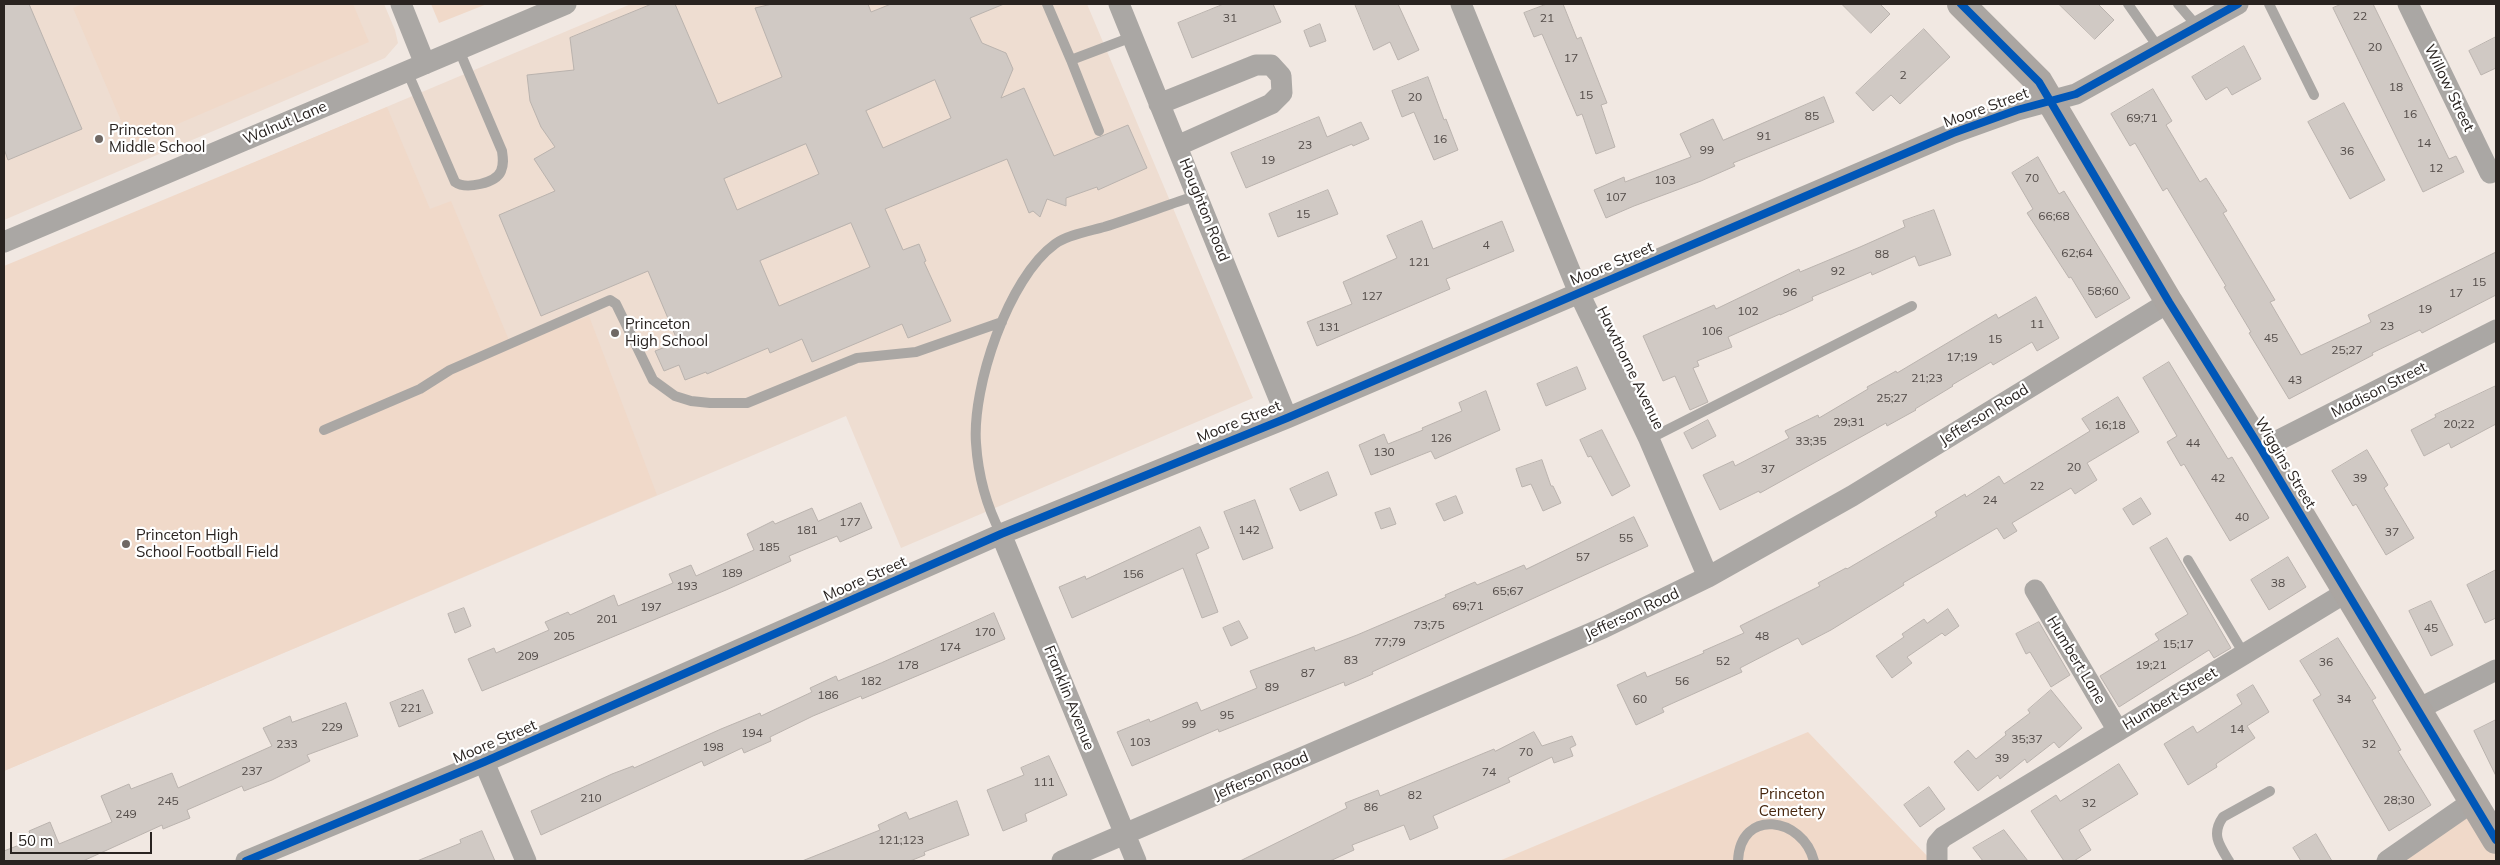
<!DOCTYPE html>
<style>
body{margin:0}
#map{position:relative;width:2500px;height:865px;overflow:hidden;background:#f1e8e2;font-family:Mulish,sans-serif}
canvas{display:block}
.frame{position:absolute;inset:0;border:5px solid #292320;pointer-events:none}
.scale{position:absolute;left:10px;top:832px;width:142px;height:22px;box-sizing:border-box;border:2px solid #292320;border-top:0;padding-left:6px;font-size:15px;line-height:18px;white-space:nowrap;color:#292320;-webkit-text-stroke:4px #fff;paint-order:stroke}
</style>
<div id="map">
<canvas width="2500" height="865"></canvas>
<div class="frame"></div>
<div class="scale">50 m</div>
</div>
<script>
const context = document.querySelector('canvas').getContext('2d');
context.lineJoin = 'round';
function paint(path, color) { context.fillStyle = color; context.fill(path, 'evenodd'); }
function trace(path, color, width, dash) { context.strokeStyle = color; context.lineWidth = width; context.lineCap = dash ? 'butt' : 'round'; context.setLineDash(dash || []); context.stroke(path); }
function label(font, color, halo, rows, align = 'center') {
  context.font = font + ' Mulish,sans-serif'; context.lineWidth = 4.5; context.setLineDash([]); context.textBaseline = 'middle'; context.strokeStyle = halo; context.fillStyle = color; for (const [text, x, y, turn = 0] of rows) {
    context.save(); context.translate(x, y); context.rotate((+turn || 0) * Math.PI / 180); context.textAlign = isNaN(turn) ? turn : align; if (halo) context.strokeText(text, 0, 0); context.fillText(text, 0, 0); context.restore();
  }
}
const built = new Path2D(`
 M4,4H384L395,30L398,43L385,58L4,220Z
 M631,4H1087L1253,398L901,548L846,416L4,771V268Z`);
const green = new Path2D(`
 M83,4H353L369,42L131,144L73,8Z
 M431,4H487L439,23Z
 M387,107L430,209L451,201L511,345L589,316L657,495L4,771V266Z
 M1808,732L1932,861H1499Z
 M2470,810L2496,855V861H2394Z`);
const building = new Path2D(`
 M4,4H29L82,129L8,160L4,149Z
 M652,4H675L718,104L782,77L755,8L772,4H868L871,12L891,4H1004L970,18L982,43L1006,53L1013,69L1001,98L1024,88L1054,156L1128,125L1147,168L1098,190L1097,187L1066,198V206L1047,199L1040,217L1033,211L1029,213L1007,159L885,209L903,250L919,244L926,261L924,262L951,321L908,338L902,324L812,362L802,339L770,353L768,348L707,374L706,372L685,380L679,365L664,371L655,351L678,342L648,271L541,316L499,215L555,191L534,159L555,147L541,127L530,101L527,75L574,70L570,38ZM935,80L951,118L883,148L866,111ZM806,144L819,174L737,210L724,179ZM851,223L870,267L779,306L760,261Z
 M1224,4H1273L1281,22L1192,58L1178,23Z
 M1355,4H1398L1419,50L1398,60L1390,42L1374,50Z
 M1547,4H1563L1577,39L1581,37L1607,103L1601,105L1615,147L1596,154L1582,114L1577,116L1542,34L1534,37L1524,13Z
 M1842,4H1880L1890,14L1871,33Z
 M2059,4H2098L2114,20L2095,39Z
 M2342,4H2373L2449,159L2456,156L2464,172L2423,192L2333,8Z
 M1320,24L1326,41L1310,47L1304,31Z
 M1924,29L1950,57L1900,104L1891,95L1873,111L1856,93Z
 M2496,37V68L2481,75L2469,51Z
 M2244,46L2261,79L2232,95L2227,87L2206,100L2192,77Z
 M1428,77L1444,120L1446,119L1458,150L1434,160L1414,112L1402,117L1392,91Z
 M2153,89L2172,121L2166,125L2200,182L2206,178L2227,211L2223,213L2275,300L2270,302L2301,355L2371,322L2368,315L2496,252V295L2422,333L2420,330L2372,353L2373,355L2289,399L2249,333L2251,332L2224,287L2226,286L2167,188L2163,191L2135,143L2130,146L2111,114Z
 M1824,97L1834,122L1733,163L1735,166L1701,181L1634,206L1606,218L1594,190L1624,177L1625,182L1691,157L1680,134L1713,119L1723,140Z
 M2344,103L2385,180L2350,199L2308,122Z
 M1319,117L1327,137L1361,122L1369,139L1353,146L1352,144L1246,188L1231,153Z
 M2038,157L2059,194L2064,191L2130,298L2096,318L2071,277L2069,278L2027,213L2033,209L2012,173Z
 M1328,190L1338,214L1278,237L1269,214Z
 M1934,210L1951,255L1919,266L1915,256L1872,275L1871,272L1812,297L1813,300L1780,315V314L1728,337L1732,347L1697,361L1699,366L1693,368L1708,402L1690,410L1675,376L1663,381L1643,336L1714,305L1716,309L1799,269L1800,272L1860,247L1905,227L1903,221Z
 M1422,221L1433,249L1502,221L1514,251L1446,279L1450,289L1317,346L1307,322L1352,304L1343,282L1397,258L1387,236Z
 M2036,297L2059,338L2037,351L2032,342L1993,365L1991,362L1952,385L1953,386L1915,409L1916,410L1887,426L1886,423L1760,493L1759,491L1720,510L1703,475L1733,461L1735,466L1789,438L1785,431L1818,415L1819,418L1868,389L1867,387L1896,371L1897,373L1996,314L1998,318Z
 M2169,362L2228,459L2232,457L2269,518L2230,541L2184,464L2181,466L2167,442L2177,436L2143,378Z
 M1577,367L1586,389L1546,406L1537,384Z
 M2496,386V424L2451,448L2449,443L2424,456L2411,430L2436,417L2435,415Z
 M1486,391L1500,430L1435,459L1431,451L1371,475L1359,445L1384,434L1388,444L1423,430L1422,428L1462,411L1459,403Z
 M2118,397L2139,432L2087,463L2097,480L2075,494L2071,488L2012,523L2017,531L2004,539L1997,528L1903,583L1904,585L1831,630L1802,645L1798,638L1740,668L1742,672L1662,708L1664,712L1636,725L1617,685L1645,672L1647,677L1704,653L1703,651L1744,633L1740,626L1820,586L1818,583L1846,568L1847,569L1937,516L1935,512L1965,494L1966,497L1999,476L2004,484L2090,431L2082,419Z
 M1708,420L1716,436L1692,449L1684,433Z
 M1602,430L1630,486L1612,496L1591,456L1588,457L1580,440Z
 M2367,450L2388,485L2384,488L2414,538L2386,555L2356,504L2353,506L2332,471Z
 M1542,460L1551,486H1553L1561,503L1543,511L1531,484L1522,487L1516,469Z
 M1328,472L1337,495L1300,511L1290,489Z
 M1456,496L1463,513L1444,521L1436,504Z
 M2141,498L2151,514L2133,525L2123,509Z
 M1255,500L1273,548L1243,560L1224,512Z
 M861,503L872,528L840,542L837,536L789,556L791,561L726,590L482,691L468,659L494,648L496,653L549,630L545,622L568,612L570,615L614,595L618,606L673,583L669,574L691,565L696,576L754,550L747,534L773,521L775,524L812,508L818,521Z
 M1390,508L1396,524L1381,529L1375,513Z
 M1634,517L1648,546L1372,672L1373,674L1345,686L1344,682L1219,732L1218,729L1132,766L1117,732L1149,719L1150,722L1197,702L1201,711L1257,688L1250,671L1314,647L1315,651L1357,635L1446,597L1445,595L1475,582L1477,585L1524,565L1526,569Z
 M1200,527L1209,548L1196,554L1218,612L1202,618L1183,568L1072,618L1059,587L1085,576L1086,579Z
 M2167,538L2231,648L2214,658L2209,650L2119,707L2100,676L2159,640L2155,634L2188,614L2150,548Z
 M2288,557L2306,587L2269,610L2251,580Z
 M2496,570V618L2485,623L2467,585Z
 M2431,601L2453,645L2431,656L2409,611Z
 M464,608L471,626L455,633L448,614Z
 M1948,609L1959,626L1945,636L1942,633L1907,657L1912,663L1892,678L1876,656L1904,637L1902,634L1924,619L1927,623Z
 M994,613L1005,639L862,699L861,696L813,716L770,737L771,741L744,753L742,748L704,766L702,761L541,835L531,811L612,774L633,766L634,768L721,729L760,713L761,716L812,692L810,688L836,676L838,681L881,663Z
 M1239,621L1248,638L1231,646L1223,628Z
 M2039,622L2070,675L2051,687L2030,652L2026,654L2016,634Z
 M2338,638L2376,698L2372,700L2401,750L2398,751L2431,805L2389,831L2313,700L2321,695L2300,661Z
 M2253,685L2269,712L2247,726L2255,738L2216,764L2217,767L2188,785L2164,744L2193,726L2197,733L2242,704L2237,695Z
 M423,690L433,713L399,727L390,703Z
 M2051,690L2082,728L2059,748L2054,742L2027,763L2025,759L2000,779L1998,775L1978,791L1954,762L1968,750L1976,759L2006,735L2005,732L2030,713L2028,710Z
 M346,703L358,736L307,755L310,761L272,780L244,791L242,786L187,810L190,818L163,829L162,825L83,861H4V851L32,840L29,831L50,822L59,844L112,822L101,796L129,784L131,789L172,773L178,788L272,746L263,728L290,716L292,722Z
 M2496,720V776L2474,731Z
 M1534,732L1542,746L1572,736L1576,745L1570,748L1573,756L1554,763L1552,757L1508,778L1510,782L1433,816L1438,828L1410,840L1404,825L1352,845L1354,850L1330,861H1240L1347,808L1345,803L1378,790L1380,796L1494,749L1495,751Z
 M1049,756L1067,795L1025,814L1027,821L1003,831L987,790L1024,775L1021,768Z
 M2119,764L2138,794L2079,830L2091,850L2074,861H2064L2031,811L2056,795L2060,801Z
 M1929,787L1945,809L1920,827L1904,805Z
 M957,801L969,835L924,852L925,855L910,861H802L880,830L878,825L906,812L909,819Z
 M2004,830L2028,861H1983L1973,848Z
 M482,831L495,861H417L461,843L460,840Z
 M2316,834L2332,861H2301L2293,848Z`);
const lane = new Path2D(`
 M1047,4L1071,60L1132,37
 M2128,4L2158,47
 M2178,4L2197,26
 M2269,4L2314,95
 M1071,60L1099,131
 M407,71L455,182C466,190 496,183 501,171C504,164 503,158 502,151L459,50
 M324,430L420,389L450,370L610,300L616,304L653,380L675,396L691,401L710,403H747L857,358L916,352L1002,322
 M1649,439L1912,306
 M1001,534C987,507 978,474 976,443C972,387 1008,278 1055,244C1067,235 1090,231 1104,227C1136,217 1167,205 1198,195
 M2188,560L2244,654
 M1738,861C1740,807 1803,817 1814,861
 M2229,861C2219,845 2211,834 2223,817L2270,791`);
const street = new Path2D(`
 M401,4L425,64
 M1119,4L1287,418
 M1461,4L1579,293L1649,439L1708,577
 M2408,4L2490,173
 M1159,104L1256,65H1271L1281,76L1282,93L1271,104L1177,146
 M4,242L566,4
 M2261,449L2496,330
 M1001,534L1136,861
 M2035,590L2118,731
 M2418,709L2496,670
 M484,762L526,861
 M246,861L484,762L1001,534L1287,418L1953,133L2017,110L2076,94L2238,4
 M1062,861L1603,628L1708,577L1852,496L2169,302
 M1937,861V844L1943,837L2345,593
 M2387,861L2472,802`);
const secondary = new Path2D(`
 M1961,4L2039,82L2169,302L2261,449L2496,840`);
const cycleway = new Path2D(`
 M1961,4L2039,82L2169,302L2261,449L2496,840
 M246,861L484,762L1001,534L1287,418L1953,133L2017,110L2076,94L2238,4`);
const markers = [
 [99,139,5,"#6f6864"],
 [615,333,5,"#6f6864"],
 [126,544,5,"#6f6864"]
];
const numberNames = [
 ["22",2360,16],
 ["31",1230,18],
 ["21",1547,18],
 ["20",2375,47],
 ["17",1571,58],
 ["2",1903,75],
 ["18",2396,87],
 ["15",1586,95],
 ["20",1415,97],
 ["16",2410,114],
 ["85",1812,116],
 ["69;71",2142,118],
 ["91",1764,136],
 ["16",1440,139],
 ["14",2424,143],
 ["23",1305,145],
 ["99",1707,150],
 ["36",2347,151],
 ["19",1268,160],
 ["12",2436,168],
 ["70",2032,178],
 ["103",1665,180],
 ["107",1616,197],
 ["15",1303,214],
 ["66;68",2054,216],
 ["4",1486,245],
 ["62;64",2077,253],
 ["88",1882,254],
 ["121",1419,262],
 ["92",1838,271],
 ["15",2479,282],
 ["58;60",2103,291],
 ["96",1790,292],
 ["17",2456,293],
 ["127",1372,296],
 ["19",2425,309],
 ["102",1748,311],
 ["11",2037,324],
 ["23",2387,326],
 ["131",1329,327],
 ["106",1712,331],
 ["45",2271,338],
 ["15",1995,339],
 ["25;27",2347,350],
 ["17;19",1962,357],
 ["21;23",1927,378],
 ["43",2295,380],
 ["25;27",1892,398],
 ["29;31",1849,422],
 ["20;22",2459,424],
 ["16;18",2110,425],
 ["126",1441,438],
 ["33;35",1811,441],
 ["44",2193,443],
 ["130",1384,452],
 ["20",2074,467],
 ["37",1768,469],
 ["42",2218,478],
 ["39",2360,478],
 ["22",2037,486],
 ["24",1990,500],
 ["40",2242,517],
 ["177",850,522],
 ["181",807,530],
 ["142",1249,530],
 ["37",2392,532],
 ["55",1626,538],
 ["185",769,547],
 ["57",1583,557],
 ["189",732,573],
 ["156",1133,574],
 ["38",2278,583],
 ["193",687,586],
 ["65;67",1508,591],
 ["69;71",1468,606],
 ["197",651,607],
 ["201",607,619],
 ["73;75",1429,625],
 ["45",2431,628],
 ["170",985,632],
 ["205",564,636],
 ["48",1762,636],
 ["77;79",1390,642],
 ["15;17",2178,644],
 ["174",950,647],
 ["209",528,656],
 ["83",1351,660],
 ["52",1723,661],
 ["36",2326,662],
 ["178",908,665],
 ["19;21",2151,665],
 ["87",1308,673],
 ["182",871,681],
 ["56",1682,681],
 ["89",1272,687],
 ["186",828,695],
 ["60",1640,699],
 ["34",2344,699],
 ["221",411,708],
 ["95",1227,715],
 ["99",1189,724],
 ["229",332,727],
 ["14",2237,729],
 ["194",752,733],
 ["35;37",2027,739],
 ["103",1140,742],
 ["233",287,744],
 ["32",2369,744],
 ["198",713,747],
 ["70",1526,752],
 ["39",2002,758],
 ["237",252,771],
 ["74",1489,772],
 ["111",1044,782],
 ["82",1415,795],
 ["210",591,798],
 ["28;30",2399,800],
 ["245",168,801],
 ["32",2089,803],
 ["86",1371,807],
 ["249",126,814],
 ["121;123",901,840]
];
const streetNames = [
 ["Willow Street",2449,88,64],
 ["Moore Street",1986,108,-20],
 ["Walnut Lane",285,123,-23],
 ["Houghton Road",1204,210,68],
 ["Moore Street",1612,264,-23],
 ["Hawthorne Avenue",1630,368,64],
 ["Madison Street",2379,390,-27],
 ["Jefferson Road",1984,415,-32],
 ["Moore Street",1239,422,-22],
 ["Wiggins Street",2285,463,59],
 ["Moore Street",865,579,-24],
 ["Jefferson Road",1632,614,-25],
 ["Humbert Lane",2076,660,59],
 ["Franklin Avenue",1069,698,68],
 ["Humbert Street",2170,699,-31],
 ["Moore Street",495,742,-23],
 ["Jefferson Road",1261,776,-23]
];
const poiNames = [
 ["Princeton",109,130],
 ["Middle School",109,147],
 ["Princeton",625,324],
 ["High School",625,341],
 ["Princeton High",136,535],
 ["School Football Field",136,552]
];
const parkNames = [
 ["Princeton",1792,794],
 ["Cemetery",1792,811]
];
paint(built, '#eeddd1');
paint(green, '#f0d9c9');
paint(building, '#d0c9c4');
trace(building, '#bab3ae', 1);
trace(lane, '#aaa7a4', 10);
trace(street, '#aaa7a4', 21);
trace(secondary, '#aba6a2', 28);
trace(cycleway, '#0057b8', 8);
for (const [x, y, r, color] of markers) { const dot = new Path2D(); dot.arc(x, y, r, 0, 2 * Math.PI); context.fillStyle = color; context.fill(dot); trace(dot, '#fff', 2); }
label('12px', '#534c49', null, numberNames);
label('15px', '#292320', '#fff', streetNames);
label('15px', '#292320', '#fff', poiNames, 'left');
label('15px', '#46260e', '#fff', parkNames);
</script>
